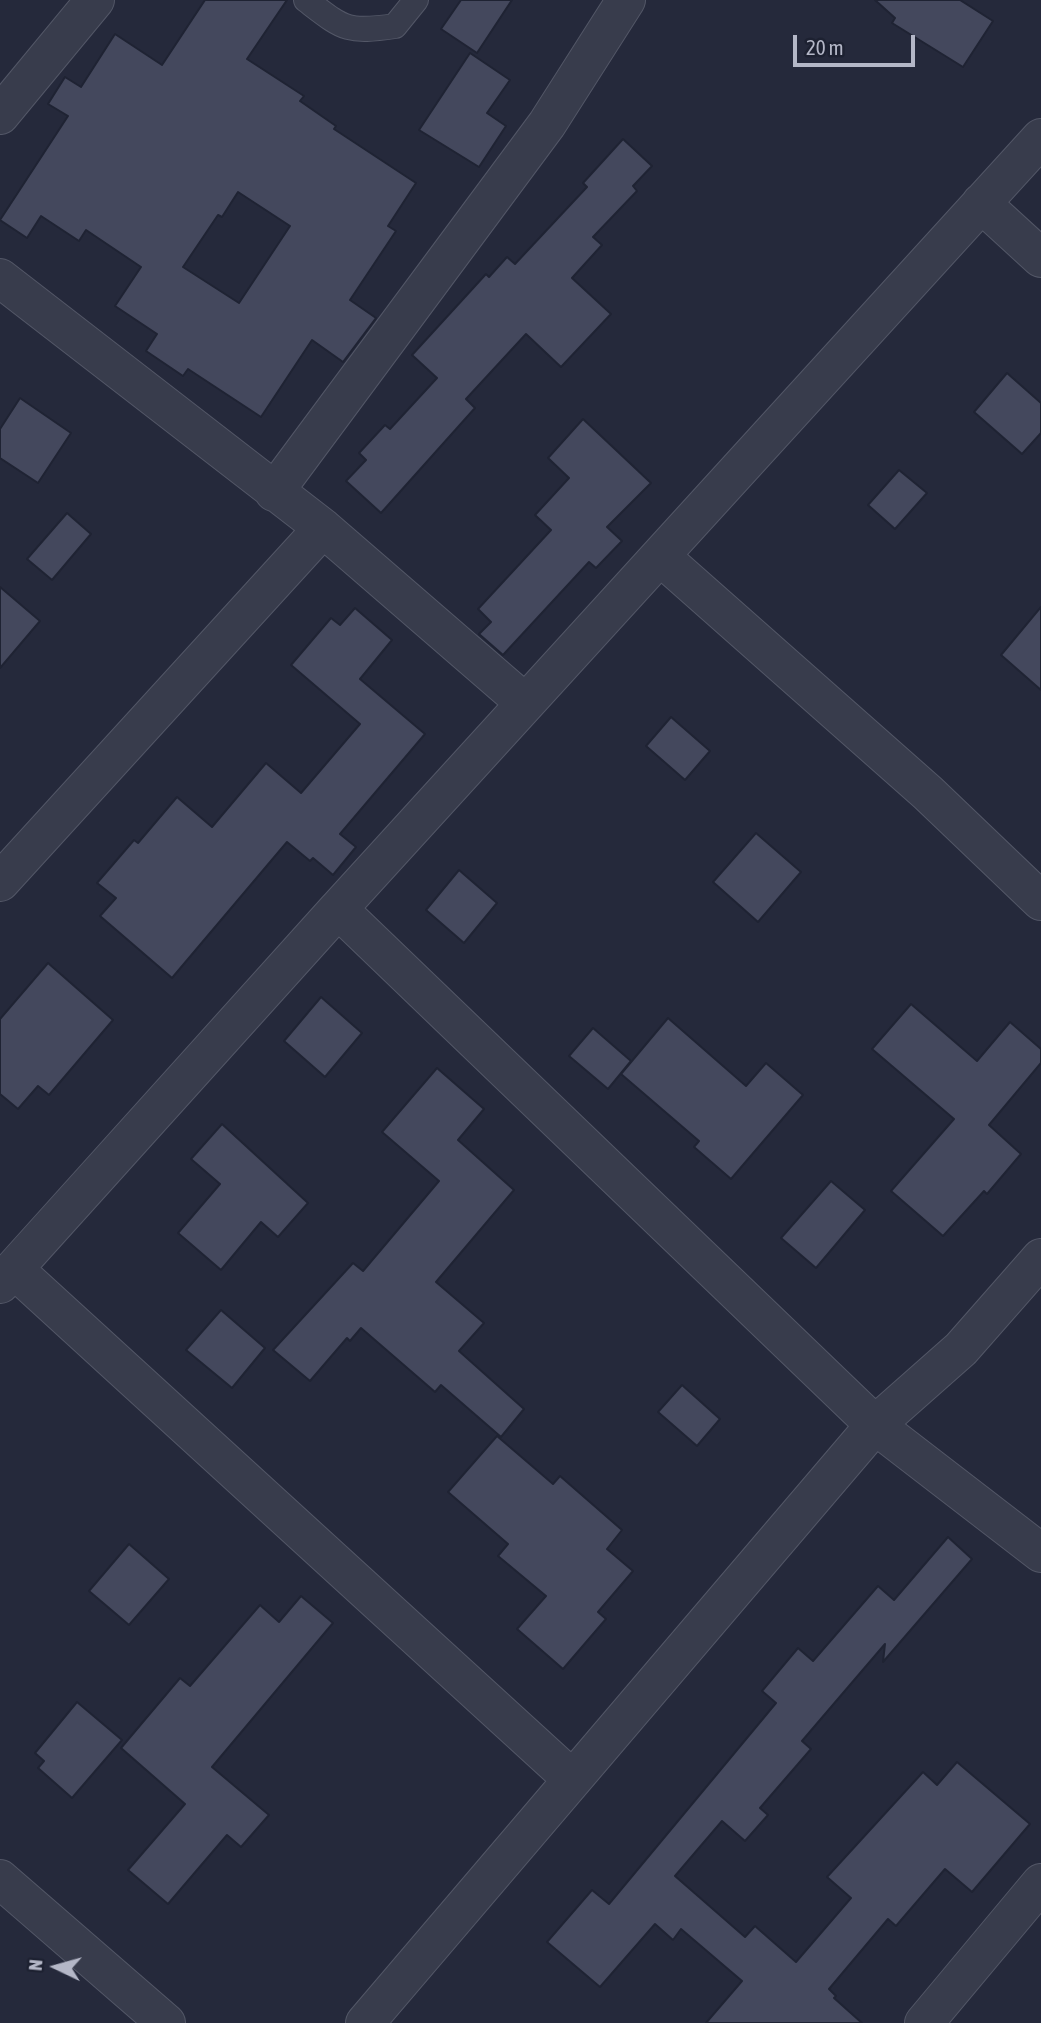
<!DOCTYPE html>
<style>
body{margin:0}
#map{position:relative;width:1041px;height:2023px;overflow:hidden;background:#25293b;font-family:"Asap Condensed",sans-serif}
canvas{display:block}
.north{position:absolute;left:21px;top:1932px;width:70px;height:70px;-webkit-text-stroke:5px #1d2131;paint-order:stroke;rotate:275deg;font-size:19px;font-weight:700;line-height:28px;text-align:center;color:#b4b7c7}
.north::after{content:'';display:block;margin:auto;width:24px;height:32px;background:#b4b7c7;clip-path:polygon(50% 0,100% 100%,50% 72%,0 100%)}
.scale{position:absolute;left:793px;top:35px;width:122px;height:32px;box-sizing:border-box;border:4px solid #b4b7c7;border-top:0;padding-left:9px;font-size:21px;line-height:24px;white-space:nowrap;color:#b4b7c7;-webkit-text-stroke:5px #1d2131;paint-order:stroke}
</style>
<div id="map">
<canvas width="1041" height="2023"></canvas>
<div class="north">N</div>
<div class="scale">20 m</div>
</div>
<script>
const context = document.querySelector('canvas').getContext('2d');
context.lineJoin = 'round';
function paint(path, color) { context.fillStyle = color; context.fill(path, 'evenodd'); }
function trace(path, color, width, dash) { context.strokeStyle = color; context.lineWidth = width; context.lineCap = dash ? 'butt' : 'round'; context.setLineDash(dash || []); context.stroke(path); }
const building = new Path2D(`
 M205,0H287L247,59L304,96L300,101L336,126L334,129L416,183L388,226L396,231L350,300L376,318L343,362L312,340L261,417L188,369L183,376L146,351L157,334L115,306L141,267L86,230L79,241L41,216L27,238L0,220L68,116L48,104L65,77L81,87L115,34L162,65ZM238,192L290,226L239,303L183,267L218,215L222,217Z
 M461,0H512L477,53L441,29Z
 M875,0H960L993,21L963,67L892,23L895,18Z
 M470,53L510,80L487,113L506,126L479,167L419,130Z
 M623,139L652,166L633,186L637,191L593,237L602,245L572,278L611,314L561,367L526,334L466,399L475,408L381,513L346,481L366,460L359,453L385,425L390,429L437,378L412,355L486,274L489,277L507,257L515,264L587,187L583,183Z
 M1007,373L1041,403V433L1022,454L974,412Z
 M20,398L71,433L38,483L0,458V429Z
 M583,419L651,483L607,527L622,541L596,568L589,562L503,655L479,634L491,622L478,609L551,530L535,515L569,478L548,458Z
 M899,470L927,493L895,529L868,505Z
 M67,513L91,534L52,580L27,559Z
 M0,587L40,621L0,668Z
 M1041,607V690L1001,655Z
 M355,608L392,640L360,679L425,734L340,834L356,847L333,875L313,858L310,861L287,842L172,978L100,916L116,898L97,883L134,840L138,843L177,797L212,827L266,763L301,793L360,724L291,665L331,618L340,625Z
 M671,717L710,751L685,780L646,746Z
 M756,833L801,872L758,922L713,882Z
 M459,870L497,903L464,943L426,910Z
 M48,963L113,1020L49,1095L38,1086L18,1109L0,1094V1019Z
 M321,997L362,1033L325,1077L284,1041Z
 M911,1004L977,1061L1010,1022L1041,1049V1063L989,1125L1021,1154L987,1194L984,1191L943,1236L891,1191L954,1119L872,1049Z
 M668,1018L746,1086L766,1063L803,1095L731,1179L694,1147L699,1141L621,1074Z
 M593,1028L631,1061L608,1089L569,1056Z
 M437,1068L484,1109L458,1140L514,1190L436,1282L484,1323L459,1351L524,1409L501,1437L441,1385L435,1392L361,1328L350,1341L347,1338L310,1381L273,1350L353,1263L363,1271L439,1181L382,1132Z
 M222,1124L308,1203L278,1237L261,1222L221,1270L178,1233L220,1184L191,1159Z
 M831,1181L865,1210L816,1268L781,1238Z
 M221,1310L265,1348L232,1388L186,1350Z
 M682,1385L720,1419L697,1446L658,1412Z
 M497,1436L553,1484L560,1476L622,1530L607,1549L633,1571L598,1612L606,1619L563,1669L517,1629L546,1596L498,1556L508,1544L448,1492Z
 M948,1537L972,1559L883,1662L885,1644L802,1741L811,1749L760,1808L768,1815L745,1841L722,1821L675,1876L745,1937L755,1926L796,1962L851,1898L827,1877L923,1772L937,1785L957,1762L1030,1824L972,1892L945,1869L896,1926L888,1919L829,1989L836,1996L834,1998L862,2023H706L742,1981L681,1929L673,1940L655,1924L600,1987L547,1942L592,1890L609,1904L776,1703L762,1691L798,1648L813,1661L878,1586L894,1600Z
 M129,1544L169,1579L129,1625L89,1591Z
 M301,1596L333,1623L212,1767L269,1815L241,1847L227,1835L168,1904L128,1870L185,1804L121,1748L180,1678L190,1686L260,1605L279,1622Z
 M77,1702L122,1740L72,1798L38,1768L44,1761L35,1753Z`);
const lane = new Path2D(`
 M306,0C344,29 346,33 395,26L416,0`);
const street = new Path2D(`
 M0,115L95,0
 M1041,138L338,909L875,1425L1041,1553
 M981,203L1041,258
 M0,278L323,528L524,702
 M274,492L547,124L626,0
 M660,556L928,793L1041,901
 M0,882L323,528
 M15,1270L572,1779
 M0,1284L338,909
 M0,1879L166,2023
 M365,2023L875,1425L961,1349L1041,1258
 M924,2023L1041,1883`);
paint(building, '#44485d');
trace(building, '#1f2333', 2);
trace(lane, '#535767', 26);
trace(street, '#535767', 40);
trace(lane, '#383c4c', 24);
trace(street, '#383c4c', 38);
</script>
